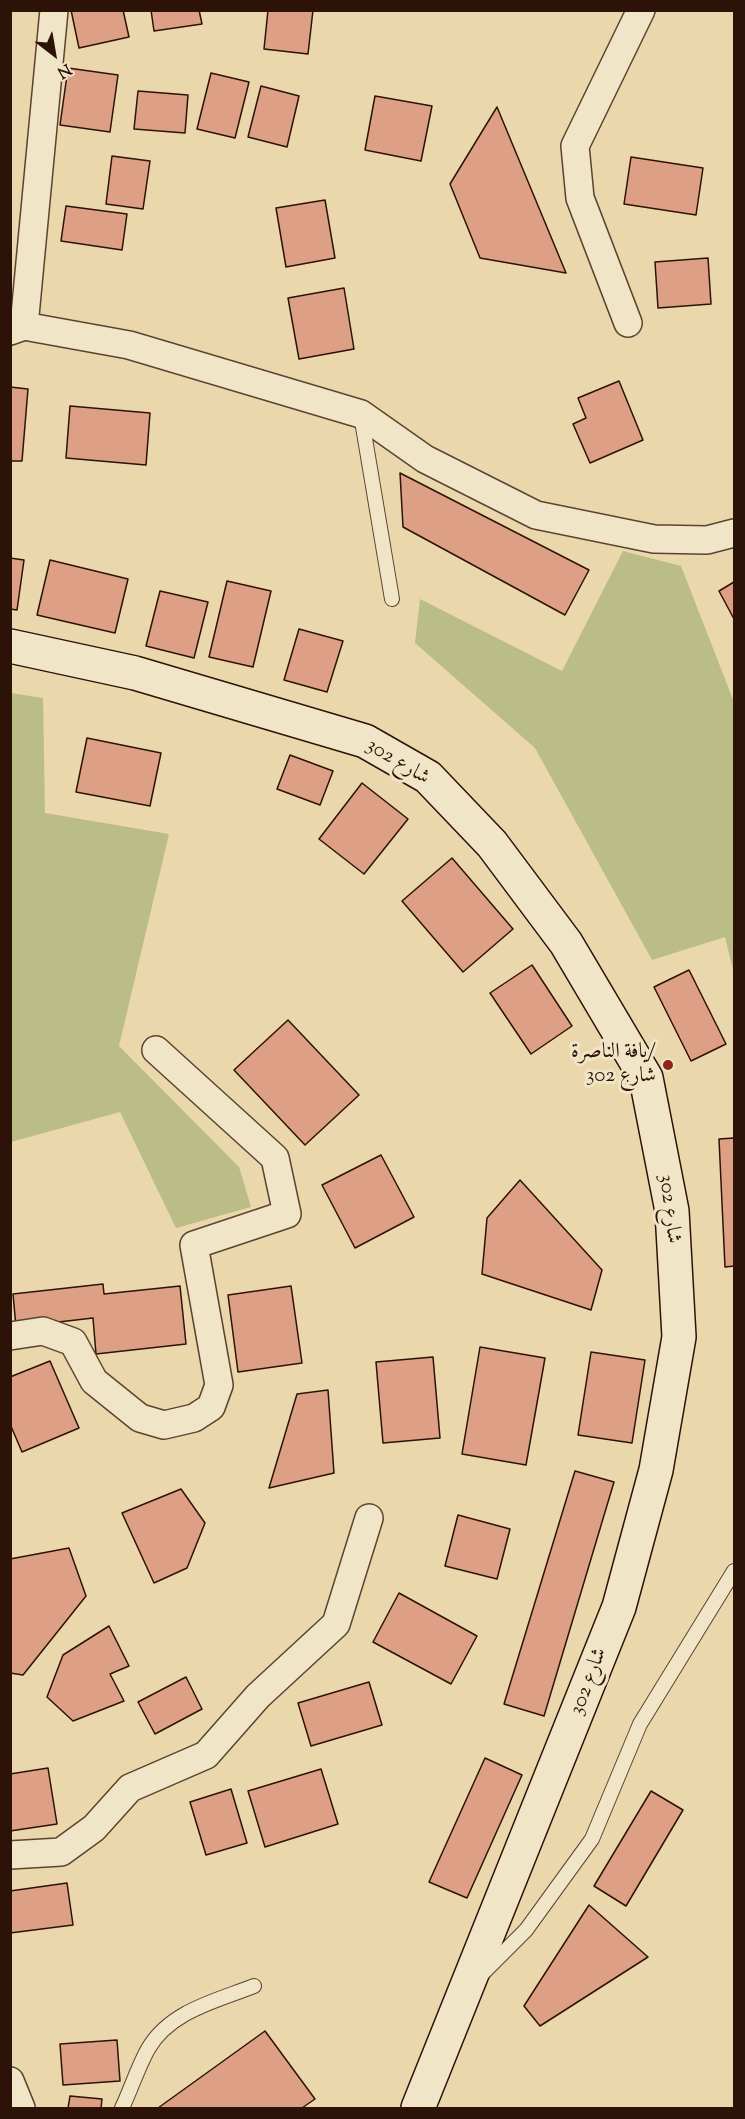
<!DOCTYPE html>
<meta charset="utf-8">
<style>
body{margin:0}
#map{position:relative;width:745px;height:2119px;overflow:hidden;background:#ead7ab;font-family:"Sorts Mill Goudy",serif}
canvas{display:block}
.frame{position:absolute;inset:0;border:12px solid #2d1208;pointer-events:none}
.north{position:absolute;left:24px;top:24px;width:60px;height:60px;-webkit-text-stroke:4px #f1e5c8;paint-order:stroke;rotate:149deg;font-size:16px;font-weight:700;line-height:24px;text-align:center;color:#2d1208}
.north::after{content:'';display:block;margin:auto;width:21px;height:27px;background:#2d1208;clip-path:polygon(50% 0,100% 100%,50% 72%,0 100%)}
</style>
<div id="map">
<canvas width="745" height="2119"></canvas>
<div class="frame"></div>
<div class="north">N</div>
</div>
<script>
const context = document.querySelector('canvas').getContext('2d');
context.lineJoin = 'round';
function paint(path, color) { context.fillStyle = color; context.fill(path, 'evenodd'); }
function trace(path, color, width, dash) { context.strokeStyle = color; context.lineWidth = width; context.lineCap = dash ? 'butt' : 'round'; context.setLineDash(dash || []); context.stroke(path); }
function label(font, color, halo, rows, align = 'center') {
  context.font = font + ' "Sorts Mill Goudy",Amiri,serif'; context.lineWidth = 6; context.setLineDash([]); context.textBaseline = 'middle'; context.strokeStyle = halo; context.fillStyle = color; for (const [text, x, y, turn = 0] of rows) {
    context.save(); context.translate(x, y); context.rotate((+turn || 0) * Math.PI / 180); context.textAlign = isNaN(turn) ? turn : align; if (halo) context.strokeText(text, 0, 0); context.fillText(text, 0, 0); context.restore();
  }
}
const green = new Path2D(`
 M623,551L681,566L734,702V974L725,937L652,960L535,748L415,643L420,599L562,671Z
 M11,693L43,698L45,813L169,834L119,1046L239,1167L251,1207L176,1228L120,1112L11,1142Z`);
const building = new Path2D(`
 M71,10H123L129,37L79,48Z
 M151,10H199L202,24L154,31Z
 M268,10H313L308,54L264,49Z
 M68,68L118,75L110,132L60,125Z
 M211,73L249,82L235,138L197,129Z
 M261,86L299,96L287,147L248,137Z
 M138,91L188,95L185,133L134,129Z
 M375,96L432,106L421,161L365,150Z
 M497,107L566,273L480,258L450,184Z
 M112,156L150,161L143,209L106,204Z
 M631,157L703,168L696,215L624,204Z
 M325,200L335,258L286,267L276,208Z
 M66,206L127,214L122,250L61,241Z
 M708,258L711,304L658,308L655,262Z
 M344,288L354,349L299,359L288,298Z
 M619,381L643,440L590,463L573,424L586,418L578,398Z
 M10,387L28,389L22,461H10Z
 M70,406L150,413L146,465L66,458Z
 M400,473L589,570L565,615L403,527Z
 M10,558L24,560L17,610L10,609Z
 M50,560L128,579L115,633L37,615Z
 M227,581L271,591L253,667L209,657Z
 M734,582V619L719,591Z
 M160,591L208,602L194,658L146,646Z
 M299,629L343,641L327,692L284,680Z
 M87,738L161,753L150,806L76,792Z
 M290,755L333,771L320,805L277,789Z
 M362,783L408,819L364,874L319,839Z
 M452,858L513,929L463,972L402,901Z
 M532,965L572,1026L531,1054L490,993Z
 M689,970L726,1044L691,1061L654,987Z
 M288,1020L359,1095L305,1145L234,1070Z
 M734,1138V1266L725,1267L719,1139Z
 M381,1155L414,1217L355,1248L322,1185Z
 M520,1180L602,1270L591,1310L482,1274L487,1218Z
 M103,1284L104,1294L180,1286L186,1344L96,1354L93,1318L16,1327L13,1294Z
 M291,1286L302,1363L238,1372L228,1295Z
 M480,1347L545,1358L526,1465L462,1454Z
 M591,1352L645,1360L632,1443L578,1435Z
 M433,1357L440,1438L383,1443L376,1362Z
 M50,1361L79,1428L22,1452L10,1424V1377Z
 M328,1390L334,1473L269,1488L297,1394Z
 M575,1471L614,1482L544,1716L504,1704Z
 M181,1489L205,1523L187,1568L154,1583L122,1513Z
 M458,1515L510,1529L497,1579L445,1566Z
 M69,1548L86,1596L23,1675L10,1673V1559Z
 M399,1593L477,1636L451,1684L373,1642Z
 M109,1626L129,1666L110,1674L124,1701L73,1721L47,1697L63,1655Z
 M186,1677L202,1709L155,1734L138,1702Z
 M369,1682L382,1725L311,1746L298,1703Z
 M485,1758L522,1775L467,1898L429,1882Z
 M48,1768L57,1824L10,1831V1774Z
 M321,1769L338,1824L265,1847L248,1791Z
 M231,1789L247,1843L206,1855L190,1802Z
 M651,1791L683,1810L626,1906L594,1886Z
 M67,1883L73,1925L10,1933V1891Z
 M589,1905L648,1957L540,2026L524,2006Z
 M265,2031L315,2099L302,2108H158Z
 M117,2040L120,2081L63,2085L60,2044Z
 M70,2096L102,2099L101,2108H68Z`);
const lane = new Path2D(`
 M361,415L392,599
 M483,1973L526,1930L592,1839L640,1724L734,1571
 M122,2108C131,2089 138,2067 148,2049C170,2011 216,2001 254,1986`);
const street = new Path2D(`
 M628,323L580,198L575,146L641,10
 M24,326L54,10
 M10,331L24,326L129,345L361,414L425,459L536,515L654,539L707,540L734,533
 M10,1336L43,1331L73,1342L94,1381L140,1418L164,1425L194,1418L211,1407L219,1385L194,1245L287,1214L275,1158L156,1050
 M10,1855L61,1852L94,1828L130,1788L206,1755L258,1696L336,1624L369,1518
 M10,2081L21,2108`);
const secondary = new Path2D(`
 M10,646L135,673L365,741L428,777L492,844L566,943L646,1078L672,1211L679,1337L656,1470L619,1607L418,2108`);
const markers = [
 [668,1065,6,"#8f2418"]
];
const streetNames = [
 ["شارع 302",397,763,31],
 ["شارع 302",668,1209,83],
 ["شارع 302",590,1682,-69]
];
const poiNames = [
 ["يافة الناصرة/",656,1053],
 ["شارع 302",656,1077]
];
paint(green, '#bbbd86');
paint(building, '#dda084');
trace(building, '#2d1208', 1.5);
trace(lane, '#5c4331', 16);
trace(street, '#5c4331', 30);
trace(secondary, '#2d1208', 36);
trace(lane, '#f1e5c8', 14);
trace(street, '#f1e5c8', 27);
trace(secondary, '#f1e5c8', 33);
for (const [x, y, r, color] of markers) { const dot = new Path2D(); dot.arc(x, y, r, 0, 2 * Math.PI); context.fillStyle = color; context.fill(dot); trace(dot, '#f1e5c8', 2); }
label('21px', '#2d1208', '#f1e5c8', streetNames);
label('21px', '#2d1208', '#f1e5c8', poiNames, 'right');
</script>
